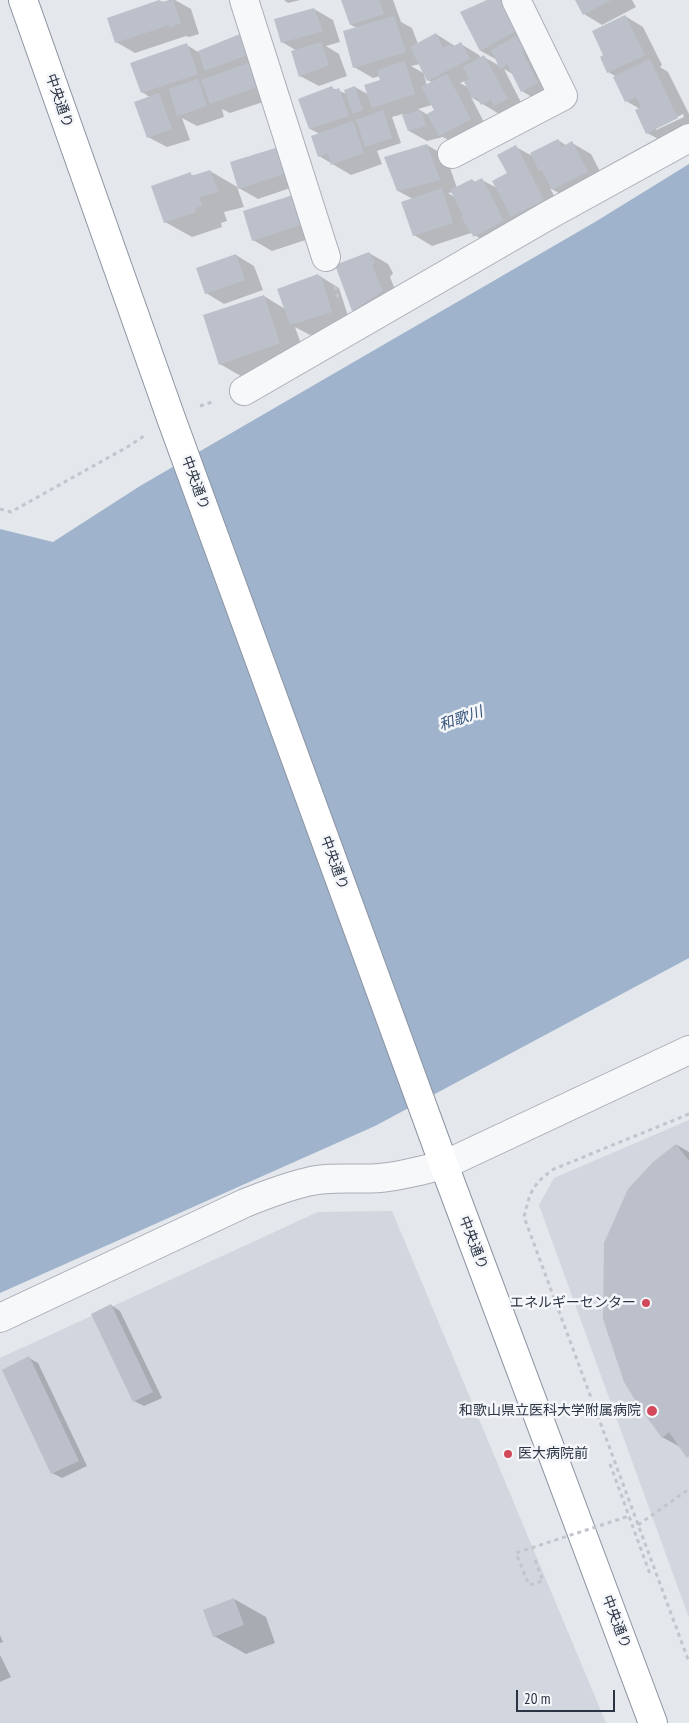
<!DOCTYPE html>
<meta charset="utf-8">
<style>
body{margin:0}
#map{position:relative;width:689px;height:1723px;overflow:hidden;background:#e4e7ec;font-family:"PT Sans Narrow",sans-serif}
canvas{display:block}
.scale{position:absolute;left:516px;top:1690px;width:99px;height:22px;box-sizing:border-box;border:2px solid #2b3445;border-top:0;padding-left:6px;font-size:15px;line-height:18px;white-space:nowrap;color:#2b3445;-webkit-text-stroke:4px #f4f6f9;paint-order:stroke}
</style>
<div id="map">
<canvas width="689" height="1723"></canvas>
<div class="scale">20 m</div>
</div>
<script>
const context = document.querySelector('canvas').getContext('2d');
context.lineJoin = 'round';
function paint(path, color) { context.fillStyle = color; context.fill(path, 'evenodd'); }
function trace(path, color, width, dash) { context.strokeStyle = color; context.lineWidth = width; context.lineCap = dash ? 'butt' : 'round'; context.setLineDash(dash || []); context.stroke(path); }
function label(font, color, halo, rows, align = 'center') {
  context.font = font + ' "PT Sans Narrow","Noto Sans JP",sans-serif'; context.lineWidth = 5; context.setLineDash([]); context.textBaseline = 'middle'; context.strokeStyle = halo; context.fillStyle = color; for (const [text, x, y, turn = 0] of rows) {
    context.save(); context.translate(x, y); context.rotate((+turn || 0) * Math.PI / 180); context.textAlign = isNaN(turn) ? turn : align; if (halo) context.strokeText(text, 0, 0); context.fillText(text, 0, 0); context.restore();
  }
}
const built = new Path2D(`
 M689,1120V1618L539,1205L554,1178Z
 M392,1211L606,1723H0V1358L318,1212Z`);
const water = new Path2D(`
 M689,164V958L375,1126L0,1293V529L53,542L140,486L595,222Z`);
const shadow = new Path2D(`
 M169,0H175L191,9L199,34L189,37L186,36L135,53L116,42L109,19L161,1L164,2Z
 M284,0H300L288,3Z
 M343,0H393L401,22L412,28L418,44L436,34L455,46L461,44L479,55L481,58L484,57L500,66L497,60L481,51L462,13L490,0H505L556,94L540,102L522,91L514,75L504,69L525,110L501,115L471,97L488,130L458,146L443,137L427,141L409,131L403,114L392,117L401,143L377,151L382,164L351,175L319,156L320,134L310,129L332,88L347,94L355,87L369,95L381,81L380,76L373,78L354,67L357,28L351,25ZM420,64L425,74L411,66ZM424,75H425L428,80L433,83L427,86ZM465,81L469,88L460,83ZM432,105L435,111L428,115L418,109Z
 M577,0H632L636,7L602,25L584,14Z
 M314,9L333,20L340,42L326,46L339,54L347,76L319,86L300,76L297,51L282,42Z
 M625,16L643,27L662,65L660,67L668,72L689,114V132L666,143L647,133L640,109L626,101L617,77L608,72L605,56ZM683,114L684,117L656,130V127Z
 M240,36L258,46L275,98L230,113L222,109L224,117L197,126L182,118L190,140L167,147L148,137L151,98L142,92L187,45L198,52Z
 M558,140L567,146L572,143L591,154L606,183L571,200L550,188L562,211L530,227L515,218L522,232L493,246L471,233L432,246L414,235L413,199L398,191L427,145L446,156L457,188L472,180L477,183L482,180L497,188L508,174L516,147L534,157ZM453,192L456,198L448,193Z
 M300,158L308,182L258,199L237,187L244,207L224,212L227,221L221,223L222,227L192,237L165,222L190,174L195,176L210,171L239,188Z
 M293,197L321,235L272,251L253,240Z
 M369,253L388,264L393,273L390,277L400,302L371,321L353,311L337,266Z
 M236,255L254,266L263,290L224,304L206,293Z
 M318,275L339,288L350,322L310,335L295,327L306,358L246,379L220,364L264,296L285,309Z
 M677,1145L689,1152V1457L682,1448L662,1437Z
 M111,1305L120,1311L162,1398L144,1406L134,1401Z
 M29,1358L38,1363L87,1466L62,1478L52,1473Z
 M234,1599L266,1617L275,1643L246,1654L214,1636Z
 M0,1635L3,1642L0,1643Z
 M0,1655L11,1677L0,1682Z`);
const building = new Path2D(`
 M159,0L162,2L173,0L181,23L169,28V25L115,43L107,18Z
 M341,0H379L384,14L350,25Z
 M487,0H501L518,30L480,51L460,12Z
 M575,0H611L583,15Z
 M314,8L323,31L281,43L274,19Z
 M625,15L645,55L607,73L600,57L603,55L592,31Z
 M394,16L406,52L353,68L343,31Z
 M436,33L443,48L450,44L452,47L461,42L470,59L427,81L410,47Z
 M240,34L247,55L205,71L198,51Z
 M517,36L525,51L522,52L538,83L521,92L507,64L500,69L491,50Z
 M321,42L329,65L299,77L291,51Z
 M187,43L198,74L141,93L130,63Z
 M484,55L508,99L494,106L491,100L481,105L477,97L473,99L464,82L469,79L463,67Z
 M650,59L678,118L646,134L635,110L641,107L636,97L625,102L613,77Z
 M405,61L415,94L372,108L364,85L380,80L377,70Z
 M248,63L257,87L210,104L201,80Z
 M447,74L471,119L439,136L427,114L434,110L421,87Z
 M198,79L207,106L177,116L169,89Z
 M332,86L334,90L339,88L349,116L309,129L298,99Z
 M355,86L363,110L353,114L344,90Z
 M159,93L172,129L147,138L134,102Z
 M383,110L392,138L365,147L356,120Z
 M421,110L426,126L408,131L402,115Z
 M353,121L364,153L331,165L328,153L318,157L311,136Z
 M558,139L562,147L572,141L588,172L552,190L542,170L539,171L530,153Z
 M427,144L440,180L397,191L384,157Z
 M516,145L544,200L511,217L492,181L507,173L497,155Z
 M282,146L290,172L238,189L230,162Z
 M210,170L219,192L199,197L202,206L195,208L196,212L164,223L151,186L191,172V176Z
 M482,178L504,221L473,237L472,233L471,234L461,216L463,215L450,190L472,179L474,182Z
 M442,188L453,223L413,236L401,202Z
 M293,195L303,224L252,241L243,211Z
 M369,252L375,262L372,266L383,291L352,311L335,265Z
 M236,254L245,280L205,294L196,268Z
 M318,274L319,277L321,276L332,312L290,325L277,289Z
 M264,295L280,343L219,365L203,315Z
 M676,1144L689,1161V1456L687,1458L669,1432L662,1438L640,1408L624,1382L603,1319L604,1243L628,1189L653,1162Z
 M111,1304L153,1392L133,1402L91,1314Z
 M29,1356L79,1461L51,1474L2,1370Z
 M234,1598L244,1625L213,1637L203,1610Z`);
const path = new Path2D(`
 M335,286L339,302
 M200,406L215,401
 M0,509L11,512L129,446L144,436
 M689,1114L554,1169C532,1184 530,1192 524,1217L689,1662
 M610,1464L650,1574
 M638,1525L689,1489`);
const minor = new Path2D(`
 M244,0L326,257
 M452,154L563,96L516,0
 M244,391L549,215L689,138
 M444,1165L689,1050`);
const tertiary = new Path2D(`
 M0,1318L245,1203C265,1195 286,1187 307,1182C331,1176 356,1180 380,1178C402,1176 422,1170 444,1165`);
const trunk = new Path2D(`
 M23,0L171,418L444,1165L653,1723`);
const pathBridge = new Path2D(`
 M535,1560L543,1581L529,1585L516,1553L629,1516`);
const markers = [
 [646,1303,5,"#d1495b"],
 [652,1411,6,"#d1495b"],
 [508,1454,5,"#d1495b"]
];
const streetNames = [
 ["中央通り",59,101,71],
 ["中央通り",195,483,70],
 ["中央通り",334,863,70],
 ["中央通り",473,1243,69],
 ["中央通り",616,1622,69]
];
const poiNames = [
 ["エネルギーセンター",636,1303],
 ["和歌山県立医科大学附属病院",641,1411],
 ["医大病院前",518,1454,"left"]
];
const waterNames = [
 ["和歌川",461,719,-19]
];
paint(built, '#d2d6de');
paint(water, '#9fb4cc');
paint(shadow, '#0003');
paint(building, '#bbc0ca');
trace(minor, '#a9aeb7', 30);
trace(tertiary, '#a9aeb7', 30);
trace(trunk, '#8b94a3', 30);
trace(path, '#c2c5cb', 3, [4, 4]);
trace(minor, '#f7f8fa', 28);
trace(tertiary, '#f7f8fa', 28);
trace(trunk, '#fff', 28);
trace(pathBridge, '#c2c5cb', 3, [4, 4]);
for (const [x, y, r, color] of markers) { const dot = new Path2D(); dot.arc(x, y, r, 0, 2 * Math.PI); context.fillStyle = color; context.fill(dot); trace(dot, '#f4f6f9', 2); }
label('14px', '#2b3445', '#f4f6f9', streetNames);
label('14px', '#2b3445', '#f4f6f9', poiNames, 'right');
label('italic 15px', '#34527a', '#f4f6f9', waterNames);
</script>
